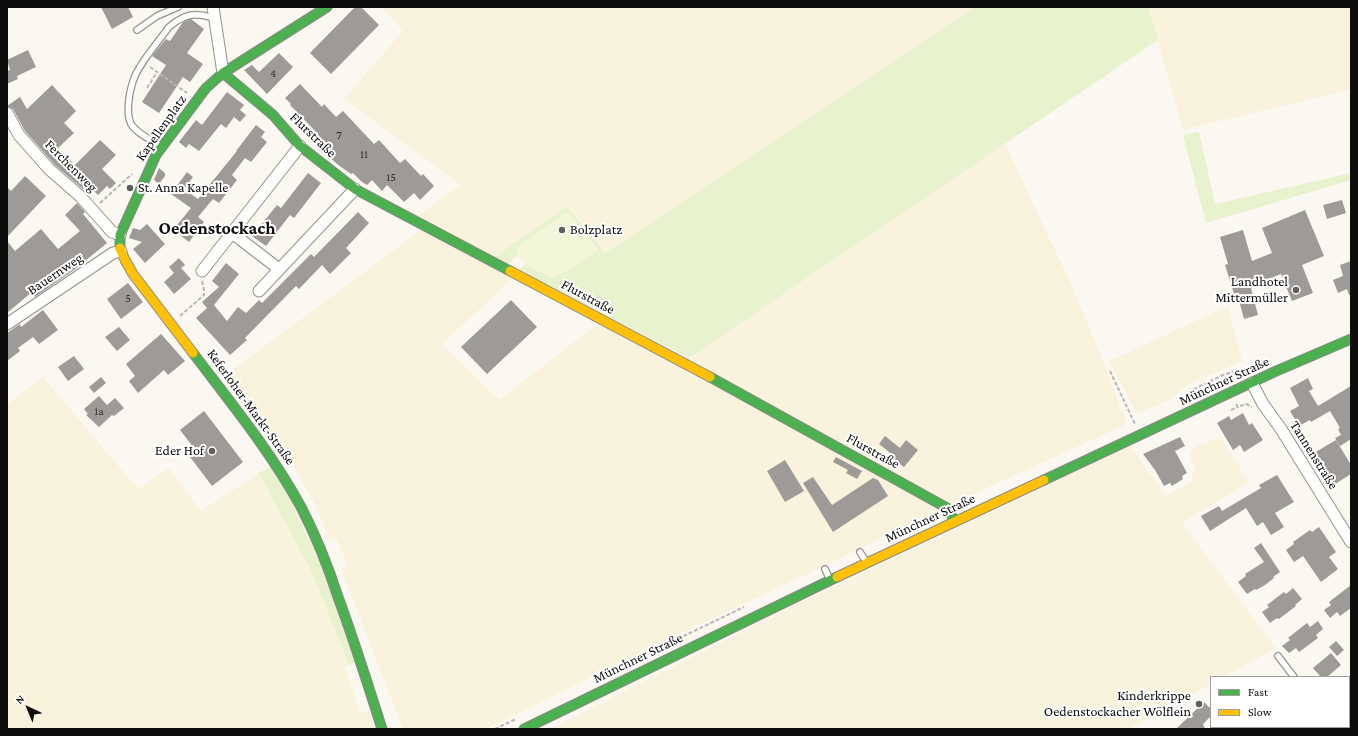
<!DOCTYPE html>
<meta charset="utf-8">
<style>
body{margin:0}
#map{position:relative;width:1358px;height:736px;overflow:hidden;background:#fbf8f1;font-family:"Crimson Pro",serif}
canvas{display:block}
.frame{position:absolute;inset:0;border:8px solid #0d0d0d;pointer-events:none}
.legend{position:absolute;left:1210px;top:676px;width:140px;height:52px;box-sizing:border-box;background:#fff;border:1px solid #9e9e9e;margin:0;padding:5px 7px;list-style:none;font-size:12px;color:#0d0d0d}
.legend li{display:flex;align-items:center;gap:8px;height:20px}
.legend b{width:20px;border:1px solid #9e9e9e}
.north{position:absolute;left:8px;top:688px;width:40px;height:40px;-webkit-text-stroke:3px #fff;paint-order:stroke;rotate:316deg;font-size:11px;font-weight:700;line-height:16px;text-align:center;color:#0d0d0d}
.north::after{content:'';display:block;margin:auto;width:14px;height:18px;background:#0d0d0d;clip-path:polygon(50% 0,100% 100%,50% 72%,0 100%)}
</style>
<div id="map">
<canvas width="1358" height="736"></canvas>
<div class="frame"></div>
<ul class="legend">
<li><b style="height:5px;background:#4caf50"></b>Fast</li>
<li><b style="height:5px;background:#ffc107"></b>Slow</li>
</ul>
<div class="north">N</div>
</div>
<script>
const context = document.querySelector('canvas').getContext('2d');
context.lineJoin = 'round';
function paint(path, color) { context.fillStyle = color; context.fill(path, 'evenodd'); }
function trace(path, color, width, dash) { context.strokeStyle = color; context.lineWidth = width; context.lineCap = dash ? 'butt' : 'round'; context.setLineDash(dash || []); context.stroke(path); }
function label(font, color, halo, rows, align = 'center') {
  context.font = font + ' "Crimson Pro",serif'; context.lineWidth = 4; context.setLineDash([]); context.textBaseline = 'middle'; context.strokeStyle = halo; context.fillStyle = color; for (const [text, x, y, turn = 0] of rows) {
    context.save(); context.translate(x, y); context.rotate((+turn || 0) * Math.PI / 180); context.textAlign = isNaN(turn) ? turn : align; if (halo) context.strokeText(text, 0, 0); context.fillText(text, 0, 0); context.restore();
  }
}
const farmland = new Path2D(`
 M382,7H976L605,253L567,206L493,258L417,216L461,185L344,99L403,31Z
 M1148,7H1351V89L1183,130Z
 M1005,144L1070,282L1101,356L1127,424L958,501L820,568L681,633L486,729H403L341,569L348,566L336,538L330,540L313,500L287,455L226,375L421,230L513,278L442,344L499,400L599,323L689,358Z
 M1228,306L1242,361L1186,385L1171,399L1137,414L1109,361Z
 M43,377L138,489L169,468L201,511L259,473L313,575L349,665L345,667L360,713L370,710L374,729H7V404Z
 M1220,437L1249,482L1182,523L1276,648L1223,677H1211V684L1128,729H550L787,609L1130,446L1166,496L1193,481L1192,473L1196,469L1191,461L1190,453L1196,446Z`);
const green = new Path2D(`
 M976,7H1148L1158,40L689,358L518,270L525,264L551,277C569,271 583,261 598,250L567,212L517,248V256L509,264L493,258L567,206L605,253Z
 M1199,132L1215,204L1351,173V180L1206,223L1183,135Z
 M271,466L289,497L323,569L355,663L349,665L313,575L259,473Z`);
const pitch = new Path2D(`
 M567,212L598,250C583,261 569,271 551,277L525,264L517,256V248Z`);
const building = new Path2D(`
 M101,7H128L133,17L112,29Z
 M355,7H361L379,25L331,74L310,53Z
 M191,19L204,29L187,53L203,64L190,82L183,77L159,113L142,102L166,65L152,56L166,39L170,41L183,22Z
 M28,50L36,67L17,76L18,79L7,84V71L10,70L7,60Z
 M279,53L293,67L267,94L244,70L252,65L259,72Z
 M300,84L322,107L324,104L336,117L343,111L374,144L379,140L400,163L405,159L421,176L423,174L434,186L420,200L414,193L404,202L387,185L382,191L372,180L367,185L362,182L353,173L351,174L337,164L326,154L325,155L318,149L324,144L317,136L318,134L290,105L291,104L285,98Z
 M52,85L76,111L64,123L74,133L58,148L75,165L100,140L116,155L102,169L116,183L110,189L107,186L98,195L87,184L83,189L54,164L25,131L13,109L7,106L20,97L27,109Z
 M227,92L244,105L240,110L246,115L240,122L234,117L226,128L221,124L199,151L189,144L186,148L179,142L196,120L202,125Z
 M256,125L265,132L261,137L267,142L251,162L245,158L232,175L237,180L219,203L213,199L198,217L204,222L189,242L173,230L191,208L171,194L187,172L193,177L184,189L198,199L237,151H236Z
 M159,168L165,173V176L159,184L154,180Z
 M308,173L321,183L294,218L290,215L266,246L252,236L277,205L281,208Z
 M25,176L46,196L7,237V187L11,191Z
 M1342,200L1346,213L1327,219L1323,205Z
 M77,203L85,212L83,214L107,243L74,270L35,297L32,292L7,313V241L15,251L41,229L58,249L80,231L65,215Z
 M1305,210L1324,256L1302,265L1313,293L1292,301L1281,274L1258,283L1259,286L1251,288L1258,315L1244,319L1237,293L1234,294L1225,265L1228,264L1220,237L1243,230L1252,261L1272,253L1262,228Z
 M358,212L369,223L346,248L351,253L330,274L322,265L299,289L296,286L245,338L247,340L230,355L196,318L207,308L202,302L219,287L212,281L226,263L239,274L214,305L227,321L238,307L246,313L259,300L262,303L311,254L314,257Z
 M147,224L165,244L145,263L133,249L142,242L129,238L133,228L140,230Z
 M179,258L185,265L181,268L191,279L174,294L164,282L174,273L169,267Z
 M1351,261V295H1349L1347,289L1338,293L1333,280L1343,276L1340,265Z
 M128,283L143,302L121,319L107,299Z
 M511,300L537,327L487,374L461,347Z
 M43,310L58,330L39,344L33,337L18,348L20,351L7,361V333L20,324L21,327Z
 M119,327L130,340L117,351L105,337Z
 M161,334L185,361L168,375L164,370L138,393L129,381L135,376L126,364Z
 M74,356L84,369L68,381L58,367Z
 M101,377L106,383L94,393L89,387Z
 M1308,378L1313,389L1309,391L1318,406L1351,386V439L1340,446L1335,438L1341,435L1338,429L1340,428L1330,411L1311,422L1310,420L1299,426L1290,411L1299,406L1290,388Z
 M99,396L107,405L115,398L124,408L114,416L112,415L99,427L86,415L88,414L84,409Z
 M204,411L243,462L212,486L187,453L194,448L180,430Z
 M1243,413L1249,425L1252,423L1263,440L1244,452L1240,445L1233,450L1217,423L1229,416L1231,420Z
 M885,436L900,448L906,440L918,450L904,467L892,458L894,456L879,444Z
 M1180,437L1185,446L1175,451L1187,473L1182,476L1183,479L1172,486L1170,483L1164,486L1155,470L1143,454Z
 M1336,440L1351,465V474L1332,486L1321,469L1323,467L1314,453Z
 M836,457L862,471L857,479L846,473L848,470L833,462Z
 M785,460L804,491L785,502L767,471Z
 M1277,475L1294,502L1275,513L1284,527L1271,535L1263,522L1257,526L1246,508L1210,531L1201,516L1219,506L1222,511L1261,488L1259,485Z
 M813,477L832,505L873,478L878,480L888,496L833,532L803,483Z
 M1319,527L1336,552L1329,557L1338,569L1321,582L1303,556L1294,562L1286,550L1294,544L1293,542L1310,530L1312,532Z
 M1261,543L1280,572L1273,577L1274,578L1265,585L1256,590L1255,589L1247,594L1238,582L1246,576L1245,574L1264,562L1254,548Z
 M1351,585V608L1340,616L1337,612L1330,618L1324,610L1331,605L1329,602Z
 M1293,588L1302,599L1295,605L1296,606L1279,619L1277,618L1270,623L1262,612L1269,607L1267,605L1284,592L1286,594Z
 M1318,621L1323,629L1316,635L1318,638L1299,652L1296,648L1289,653L1282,646L1290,640L1288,638L1307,623L1310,627Z
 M1336,641L1344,650L1337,656L1329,647Z
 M1331,653L1341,665L1327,677H1321L1313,668Z
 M1204,702L1211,709V716L1203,724L1205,729H1176Z`);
const path = new Path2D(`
 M150,67L187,93
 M147,88L157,72
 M100,203L132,174
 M180,316L204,295V290L202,280
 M1110,371L1135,424
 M1180,401L1190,391L1223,375L1232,372L1247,370
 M1236,404L1238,407L1246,404L1252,407
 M1231,410L1238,407
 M667,644L744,607
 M495,729L516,719`);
const lane = new Path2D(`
 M137,30L157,16L178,7
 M161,146C152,140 137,134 131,124C125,112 130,88 135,76C142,60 159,41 169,27C177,20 187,13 199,15C206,15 208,18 215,17
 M860,552L866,562
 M825,569L830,580
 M1278,656L1294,677`);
const street = new Path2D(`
 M213,7L223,73
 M7,113L19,135L49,169L80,196L112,232L120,235
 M232,233L279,269
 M202,271L300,146
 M259,291L355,189
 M7,324L113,253L121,251
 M1252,383L1263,404L1281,429L1351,542
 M1349,687L1351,684
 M1309,729L1312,727`);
const fast = new Path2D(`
 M223,73L273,115L300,146L355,189L510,271
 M120,248V235L156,155L206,88L223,73L327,7
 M193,353C231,403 271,452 301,507C316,536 328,566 338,597C354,640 368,685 382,729
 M710,377L949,509L954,521
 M1044,480L1274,372L1351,339
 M524,729L837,577`);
const slow = new Path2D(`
 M120,248L125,260L133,274L193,353
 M510,271L710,377
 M837,577L1044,480`);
const markers = [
 [130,188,4,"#605f5d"],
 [562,230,4,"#605f5d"],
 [1296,290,4,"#605f5d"],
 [212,451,4,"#605f5d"],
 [1199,704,4,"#605f5d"]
];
const numberNames = [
 ["4",273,73],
 ["7",339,135],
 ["11",364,154],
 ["15",391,177],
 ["5",128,298],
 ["1a",99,411]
];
const streetNames = [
 ["Kapellenplatz",161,128,-55],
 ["Flurstraße",313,135,44],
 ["Ferchenweg",71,166,45],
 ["Bauernweg",55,274,-34],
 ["Flurstraße",588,297,28],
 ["Münchner Straße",1224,381,-25],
 ["Keferloher-Markt-Straße",251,407,54],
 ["Flurstraße",873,451,29],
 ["Tannenstraße",1314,455,58],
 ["Münchner Straße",930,518,-25],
 ["Münchner Straße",638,658,-26]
];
const poiNames = [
 ["St. Anna Kapelle",138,188,"left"],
 ["Bolzplatz",570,230,"left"],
 ["Landhotel",1288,282],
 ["Mittermüller",1288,298],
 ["Eder Hof",204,451],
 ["Kinderkrippe",1191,696],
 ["Oedenstockacher Wölflein",1191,712]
];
const districtNames = [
 ["Oedenstockach",217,228]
];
paint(farmland, '#f9f2dc');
paint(green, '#e9f2cf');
paint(pitch, '#f3f6d9');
paint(building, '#9e9a97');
trace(lane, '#949390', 8);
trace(street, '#949390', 13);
trace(fast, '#8b8986', 11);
trace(slow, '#8b8986', 11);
trace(path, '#b8b7b6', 2, [4, 2]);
trace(lane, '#fefefd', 5.5);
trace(street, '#fefefd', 11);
trace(fast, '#4caf50', 9);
trace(slow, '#ffc107', 9);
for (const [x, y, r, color] of markers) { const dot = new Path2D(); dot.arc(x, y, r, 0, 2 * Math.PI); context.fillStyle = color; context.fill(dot); trace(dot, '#fff', 1.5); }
label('12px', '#313030', null, numberNames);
label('14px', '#0d0d0d', '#fff', streetNames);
label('14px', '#0d0d0d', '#fff', poiNames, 'right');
label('bold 18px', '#0d0d0d', '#fff', districtNames);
</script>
